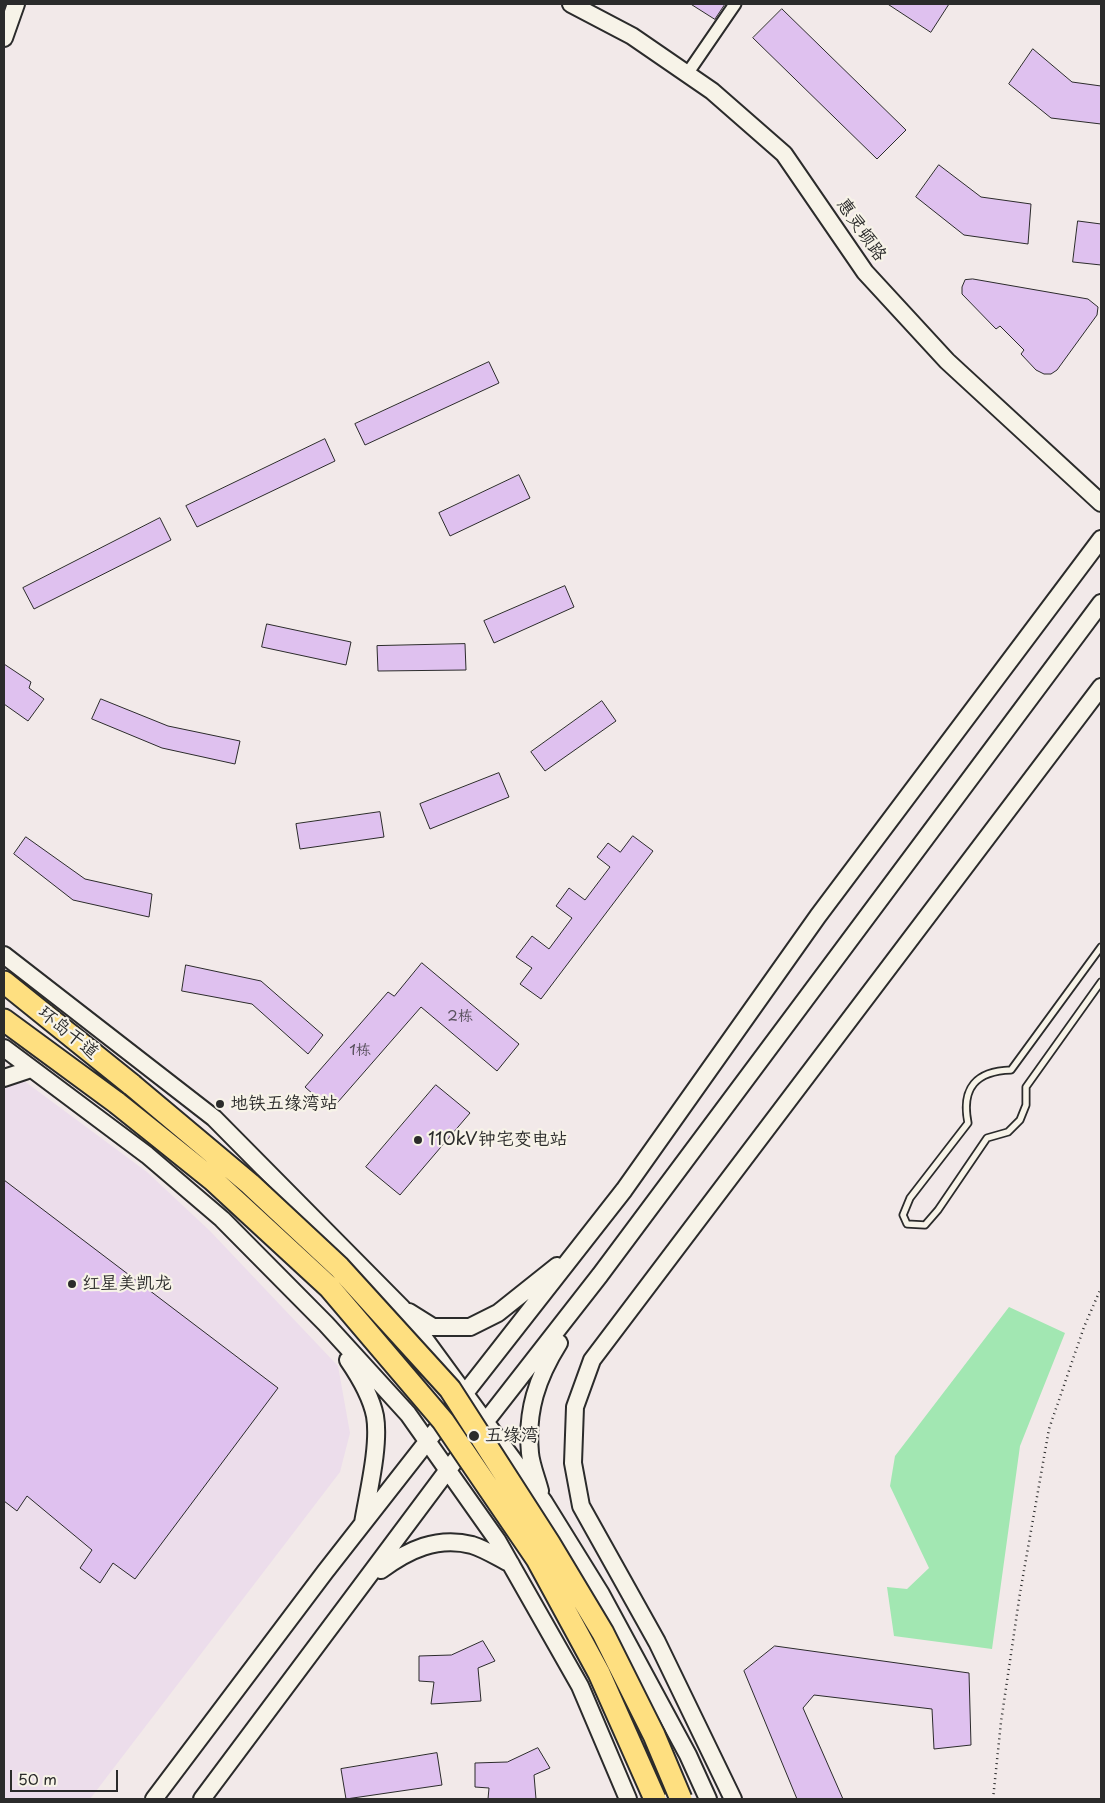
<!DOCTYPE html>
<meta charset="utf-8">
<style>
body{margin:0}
#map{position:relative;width:1105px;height:1803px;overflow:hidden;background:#f2e9e9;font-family:"Playpen Sans",sans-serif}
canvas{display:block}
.frame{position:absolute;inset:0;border:5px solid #2b2b2b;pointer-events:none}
.scale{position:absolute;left:10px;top:1770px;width:108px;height:22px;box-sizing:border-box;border:2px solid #2b2b2b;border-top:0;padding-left:6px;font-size:15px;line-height:18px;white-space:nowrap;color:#2b2b2b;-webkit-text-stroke:4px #f7f3e8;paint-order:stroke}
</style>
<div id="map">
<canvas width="1105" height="1803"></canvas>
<div class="frame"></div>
<div class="scale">50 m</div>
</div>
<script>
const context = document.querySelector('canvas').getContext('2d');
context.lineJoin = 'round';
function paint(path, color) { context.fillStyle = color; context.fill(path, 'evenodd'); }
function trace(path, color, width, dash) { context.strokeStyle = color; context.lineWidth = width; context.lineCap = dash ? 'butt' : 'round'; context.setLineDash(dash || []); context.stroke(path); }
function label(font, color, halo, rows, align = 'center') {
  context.font = font + ' "Playpen Sans","LXGW WenKai TC",sans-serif'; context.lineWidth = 4.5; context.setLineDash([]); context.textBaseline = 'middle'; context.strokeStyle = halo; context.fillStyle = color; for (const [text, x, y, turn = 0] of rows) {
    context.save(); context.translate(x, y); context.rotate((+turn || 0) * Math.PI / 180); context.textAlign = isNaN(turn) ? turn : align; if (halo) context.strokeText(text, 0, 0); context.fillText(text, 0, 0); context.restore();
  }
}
const built = new Path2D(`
 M4,1066L147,1172L210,1231L338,1366L350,1433L340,1472L90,1799H4Z`);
const green = new Path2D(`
 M1009,1307L1065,1333L1020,1446L992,1649L894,1636L887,1587L907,1589L929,1568L890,1486L895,1456Z`);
const building = new Path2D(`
 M691,4H725L715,19Z
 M888,4H949L931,32Z
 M782,9L906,130L877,159L753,38Z
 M1033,49L1072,82L1101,86V124L1051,118L1009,84Z
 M939,165L981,197L1031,204L1028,244L964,235L916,197Z
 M1078,221L1101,224V265L1073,262Z
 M973,279L1088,299L1098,307L1097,315L1057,370L1051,374H1044L1036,370L1021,354L1024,350L1000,326L996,329L962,294V287L965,280Z
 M489,362L499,383L365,445L355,424Z
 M325,439L335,461L197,527L186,506Z
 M519,475L530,498L450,536L439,513Z
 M160,518L171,540L34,609L23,588Z
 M565,586L574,607L494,643L484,621Z
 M267,624L351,642L346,665L262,647Z
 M465,644L466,670L378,671L377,646Z
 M4,664L31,682L29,688L44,699L28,721L4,704Z
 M101,699L168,726L240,741L235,764L162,748L92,719Z
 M602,701L616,721L545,771L531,752Z
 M499,773L509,797L430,829L420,804Z
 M380,812L384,837L300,849L296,824Z
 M633,836L653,851L541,999L520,984L532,968L516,957L532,936L549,949L572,918L556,906L569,888L585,900L610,867L597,857L608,843L620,852Z
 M26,837L85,879L152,894L149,917L73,900L14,854Z
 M422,963L519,1044L497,1071L421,1007L331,1110L305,1087L388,992L394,996Z
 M186,965L261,981L323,1035L308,1054L252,1004L182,991Z
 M436,1085L470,1113L400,1195L366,1167Z
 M4,1180L278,1388L135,1579L113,1563L100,1583L80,1568L92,1550L27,1496L17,1511L4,1501Z
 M483,1641L495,1661L478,1668L481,1701L431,1704L434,1682L419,1681V1656L451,1655Z
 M775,1646L969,1673L971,1745L934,1749L932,1709L814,1695L803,1708L843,1799H797L744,1671Z
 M538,1748L550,1768L534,1775L536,1799H488L489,1788L475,1787V1763L507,1762Z
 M437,1753L442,1785L346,1799L341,1769Z`);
const path = new Path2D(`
 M993,1799L1001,1722L1020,1593L1049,1429L1084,1327L1101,1288`);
const lane = new Path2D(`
 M1101,947L1011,1070C976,1071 961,1088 968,1123L910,1198L903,1215L907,1224L925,1225L938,1210L987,1138L1008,1132L1020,1120L1026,1105V1087L1101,982`);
const street = new Path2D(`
 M687,74L735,4`);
const secondary = new Path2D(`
 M571,4L632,36L712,91L784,154L865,272L947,361L1101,503
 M4,38L16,4
 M4,955L214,1118L402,1308L544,1502L601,1594L688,1755L708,1799
 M4,1048L147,1155L222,1219L326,1324L408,1414L497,1540L580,1686L628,1799
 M4,1078L31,1069
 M409,1312L433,1327H470L498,1313L557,1266
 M348,1360C359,1376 371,1396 375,1416C380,1445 368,1493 363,1523
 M540,1491C537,1479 531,1465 530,1453C526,1411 537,1378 559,1343
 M381,1570C408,1550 437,1536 472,1545C485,1549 499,1558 511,1564
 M154,1799L325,1572L624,1190L818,916L1101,539
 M202,1799L447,1471L600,1275L1101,603
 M733,1799L657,1642L581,1506L573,1463L575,1407L592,1360L1101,687`);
const highway = new Path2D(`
 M4,982L132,1085
 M4,1020L117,1103`);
const highwayBridge = new Path2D(`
 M132,1085L250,1184L339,1267L450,1389L549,1543L603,1633L654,1735L681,1799
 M117,1103L213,1180L329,1287L443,1421L537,1559L599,1673L655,1799`);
const markers = [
 [220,1104,5,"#2b2b2b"],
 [418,1140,5,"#2b2b2b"],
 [72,1284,5,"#2b2b2b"],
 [474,1436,6,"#2b2b2b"]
];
const numberNames = [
 ["2栋",460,1017],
 ["1栋",360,1051]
];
const streetNames = [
 ["惠灵顿路",861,230,55],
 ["环岛干道",68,1033,39]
];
const poiNames = [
 ["地铁五缘湾站",230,1104],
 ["110kV钟宅变电站",428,1140],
 ["红星美凯龙",82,1284],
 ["五缘湾",485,1436]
];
paint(built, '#ecddeb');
paint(green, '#a2e7b2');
paint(building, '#dfc1ef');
trace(building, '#2b2b2b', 1);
trace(lane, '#2b2b2b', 9);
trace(street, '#2b2b2b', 15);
trace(secondary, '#2b2b2b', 20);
trace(highway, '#2b2b2b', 25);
trace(path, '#2b2b2b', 2.5, [1, 4]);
trace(lane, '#f7f3e8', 5.5);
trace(street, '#f7f3e8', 11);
trace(secondary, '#f7f3e8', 16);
trace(highway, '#fedf80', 21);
trace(highwayBridge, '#2b2b2b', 25, []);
trace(highwayBridge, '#fedf80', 21);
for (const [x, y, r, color] of markers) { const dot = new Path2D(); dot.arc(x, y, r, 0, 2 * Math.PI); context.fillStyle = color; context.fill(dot); trace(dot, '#f7f3e8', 2); }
label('15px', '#58505c', null, numberNames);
label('18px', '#2b2b2b', '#f7f3e8', streetNames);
label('18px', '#2b2b2b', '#f7f3e8', poiNames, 'left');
</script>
